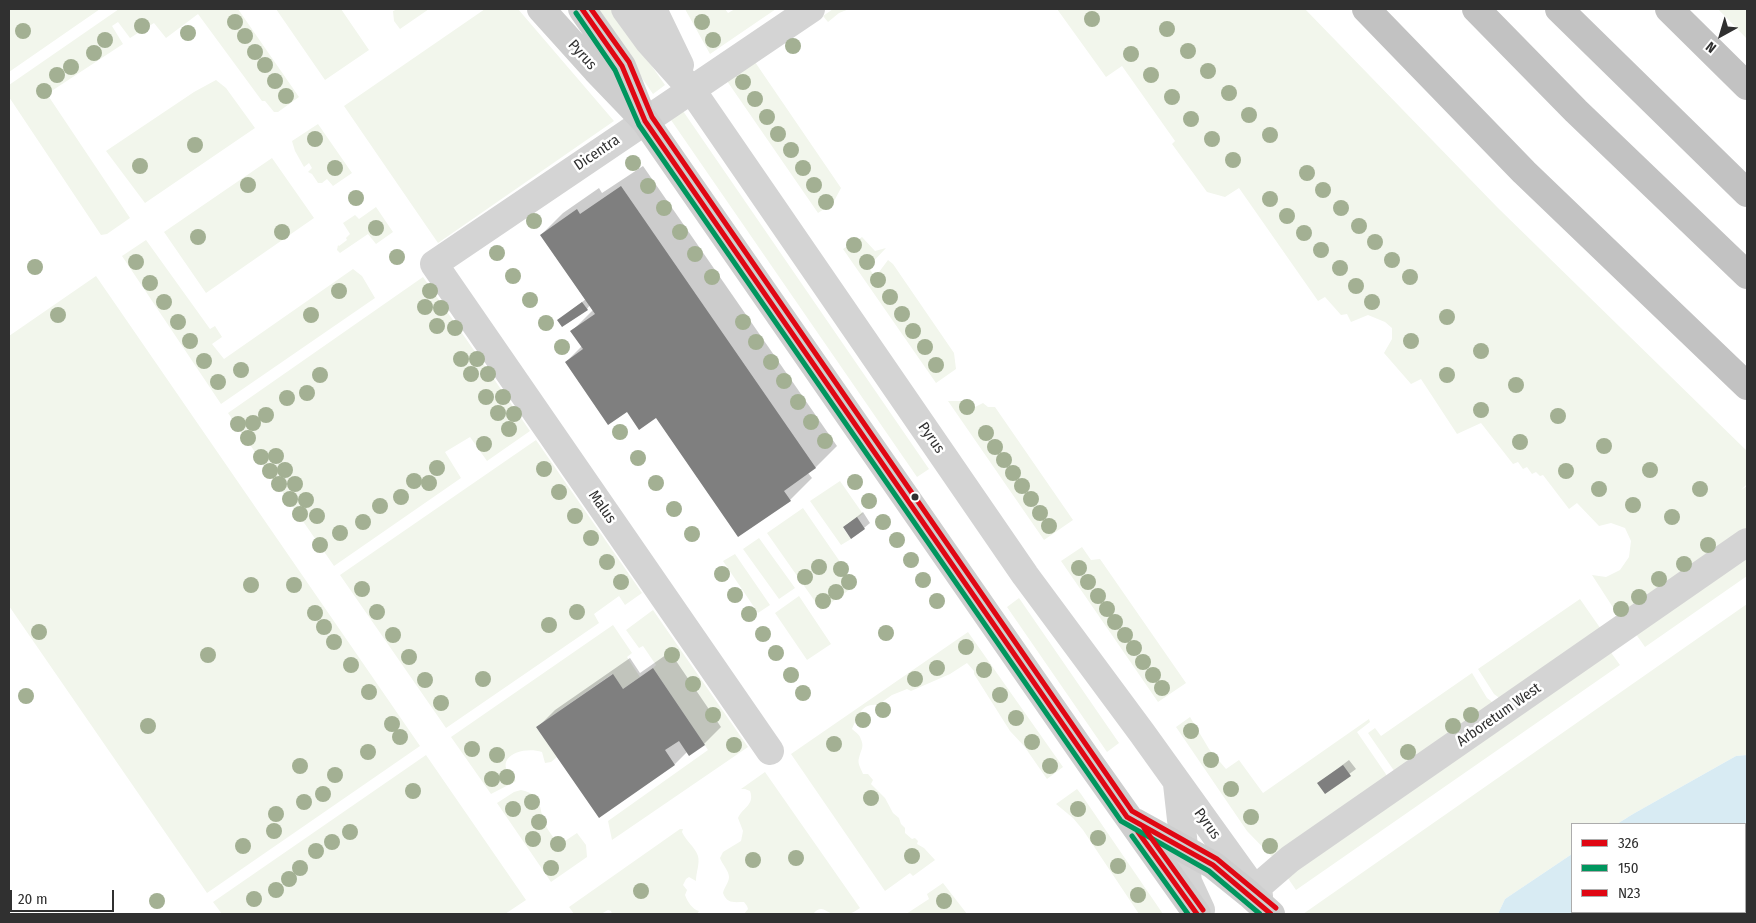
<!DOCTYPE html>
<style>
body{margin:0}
#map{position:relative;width:1756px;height:923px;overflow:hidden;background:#fff;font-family:"Fira Sans Condensed",sans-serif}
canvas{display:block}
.frame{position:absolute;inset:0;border:10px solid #303030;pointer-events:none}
.legend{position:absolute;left:1571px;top:823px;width:175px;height:90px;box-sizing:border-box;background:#fff;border:1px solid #acacac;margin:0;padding:6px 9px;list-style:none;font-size:15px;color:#303030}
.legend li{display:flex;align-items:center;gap:10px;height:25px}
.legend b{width:25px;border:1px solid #acacac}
.north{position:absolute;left:1696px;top:10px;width:50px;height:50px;-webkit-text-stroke:4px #fff;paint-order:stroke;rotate:219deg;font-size:14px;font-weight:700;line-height:20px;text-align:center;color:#303030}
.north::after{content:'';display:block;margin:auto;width:18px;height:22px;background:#303030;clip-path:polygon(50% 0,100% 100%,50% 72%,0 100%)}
.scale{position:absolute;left:10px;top:890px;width:104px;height:22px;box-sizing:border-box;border:2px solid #303030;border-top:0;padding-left:6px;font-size:15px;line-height:18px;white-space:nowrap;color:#303030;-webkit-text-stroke:4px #fff;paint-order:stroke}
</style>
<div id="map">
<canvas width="1756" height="923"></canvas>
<div class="frame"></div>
<ul class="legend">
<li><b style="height:6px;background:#e00713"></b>326</li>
<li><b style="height:6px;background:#00965e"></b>150</li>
<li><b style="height:6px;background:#e00713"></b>N23</li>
</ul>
<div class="north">N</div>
<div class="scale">20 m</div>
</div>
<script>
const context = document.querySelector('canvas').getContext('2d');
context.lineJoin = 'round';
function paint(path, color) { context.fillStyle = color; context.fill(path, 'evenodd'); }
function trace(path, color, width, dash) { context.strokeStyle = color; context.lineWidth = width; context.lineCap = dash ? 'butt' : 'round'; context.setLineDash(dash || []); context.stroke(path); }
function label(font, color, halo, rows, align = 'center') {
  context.font = font + ' "Fira Sans Condensed",sans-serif'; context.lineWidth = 5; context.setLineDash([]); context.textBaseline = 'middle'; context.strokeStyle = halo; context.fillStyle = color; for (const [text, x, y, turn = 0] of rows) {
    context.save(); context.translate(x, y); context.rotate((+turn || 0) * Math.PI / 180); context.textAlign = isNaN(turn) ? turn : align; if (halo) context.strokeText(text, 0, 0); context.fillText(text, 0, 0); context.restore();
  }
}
const green = new Path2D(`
 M9,9H100L9,72Z
 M119,9H238L299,97L278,112H274L265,101H262L198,14L166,38L154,23L130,38L118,22L112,26L123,44L47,94L130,218L107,234L101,235L9,97V85Z
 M276,9H341L369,50L325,80Z
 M398,9H429L400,29L394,21L393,11Z
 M485,9H518L614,121L438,243L344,106Z
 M594,9H612L665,85L653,94Z
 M685,9H725L728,13L735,9H776L710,54Z
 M833,9H849L839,13L828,22L823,16Z
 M1057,9H1305L1498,208L1747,451V484L1741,490L1747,486V538L1623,623L1592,575L1606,577L1620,570L1629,557L1631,541L1625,528L1611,523L1599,526L1577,503L1569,509L1543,475L1540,476L1536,472L1532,474L1527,467L1523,469L1518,462L1513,464L1481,423L1457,434L1421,379L1411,384L1384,353L1392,339V328L1385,322L1368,315L1351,322L1347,314L1341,315L1325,297L1318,301L1239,188L1225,197L1207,192L1172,144L1175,141L1122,66L1106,77Z
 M1718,9H1747V39Z
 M755,62L841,188L833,203L818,213L727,81Z
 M216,80L226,88L255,128L145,203L106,151L194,92Z
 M683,111L929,469L917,477L671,120Z
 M318,124L352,173L333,186L327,179L322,183H318L312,174L308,172L312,168L309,163L304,167L295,151L292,141Z
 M272,158L314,218L206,293L164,232Z
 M376,207L393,232L376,244L368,234L340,253L337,250L338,245L339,246L347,240L346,238L350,234L343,223L355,215L359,219Z
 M862,237L875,251L886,248L868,267L873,274L879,272L888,260L893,264L954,353L956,369L936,383L843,249Z
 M146,240L210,329L215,326L222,337L212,344L224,359L353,269L362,276L375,298L221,404L122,256Z
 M96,276L420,746L207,893L9,606V336Z
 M423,277L530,431L487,461L470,437L445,452L461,478L334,566L228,413Z
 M948,401H970L975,407L983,403L988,407H995L1073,520L1044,540Z
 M536,440L642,593L625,605L619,596L594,614L599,623L446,728L340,575Z
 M840,481L863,514L843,528L851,539L841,545L810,501Z
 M803,508L856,585L821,610L767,533Z
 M759,538L795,588L779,599L743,549Z
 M1082,547L1091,560L1100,559L1186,683L1158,702L1061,561Z
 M735,554L770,605L758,613L723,561Z
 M1742,554L1747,561V576L1645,647L1633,630Z
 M799,596L831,644L807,660L775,613Z
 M1019,598L1119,743L1107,752L1007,607Z
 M1580,599L1605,635L1503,705L1498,697L1494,694L1478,669Z
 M1747,604V755L1736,756L1633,814L1617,824H1572V854L1505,899L1498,914H1303Z
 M653,610L748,747L612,840L608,821L708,750L653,668L656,665L643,646L639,648L626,630Z
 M613,625L632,653L627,657L640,677L623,689L612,674L536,727L557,757L551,762L545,763L542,752C521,745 489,759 516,781L491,794L451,737Z
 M968,632L1063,767L1047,779L1024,746L1010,731L974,674V671L967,663L950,674L911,691L907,689L892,695L878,705C861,703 858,716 852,729C855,732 859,734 860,737C865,747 861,749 859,758C857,763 861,769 863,774H868L873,780L871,784L885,798L893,813L899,818L901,824L905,828V833L912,839L915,838L918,841L917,844L924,848L935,860L913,876L910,873L885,891L791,754Z
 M1607,647L1620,665L1296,890L1283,871Z
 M1472,673L1487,698L1491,701L1497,710L1399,778L1368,733L1375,728L1381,736Z
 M1190,717L1209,749L1226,769L1239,760L1263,793L1369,719L1370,722L1357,732L1392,783L1277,862L1247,831L1176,727Z
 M426,755L526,900L505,914H222L213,902Z
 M765,772L860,908C852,914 843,917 833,914C825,912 822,904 813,914H744L748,909L747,906L744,902C734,902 727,904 723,893C724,888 729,882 729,877C729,871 722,864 720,858L723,852L741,841L743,831L738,818C743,807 755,805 750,791L745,789H741Z
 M1077,789L1081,794L1163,914H1139L1083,830L1073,818L1056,804Z
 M521,790C544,795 538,808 545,824C548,831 554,838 559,845L577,833L586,845L587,857L551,882L497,803L514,792Z
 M680,829H683L682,832C686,841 695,847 698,856C700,864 696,872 696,881L689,877L686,879L683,885L687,890L685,895C687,901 693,910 699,911L697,914H612L611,911L608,910L601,914H574L569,907Z
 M943,883L967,914H906L929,899L927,894Z
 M1745,906L1747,907V914H1679L1688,912H1745Z`);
const water = new Path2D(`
 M1747,755V907L1745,906V824H1617L1633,814L1736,756Z
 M1572,854V912H1688L1679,914H1498L1505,899Z`);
const shadow = new Path2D(`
 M643,166L837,446L816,467L808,473L812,478L790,500L738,536L656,416L627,410L566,362L582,346L572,331L593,310L590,305L587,309L565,315L586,299L541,235L563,213L599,188L602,193Z
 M863,512L870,523L864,528L844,527Z
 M670,652L721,727L704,744L689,754L687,752L675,764L538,727L555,710L630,658L640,673Z
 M1349,760L1356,769L1325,792V778Z`);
const building = new Path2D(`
 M621,186L816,468L784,491L791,501L738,537L656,418L639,430L627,412L608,425L565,362L583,349L570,331L595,314L540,235L577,209L580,214Z
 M582,302L588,310L562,327L557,320Z
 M857,517L865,529L851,539L843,527Z
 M653,668L705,745L689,756L679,741L665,750L675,765L599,818L536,727L613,674L623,689Z
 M1343,765L1351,776L1325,794L1317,783Z`);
const street = new Path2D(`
 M625,9L649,42L691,89L1025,575L1142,733L1259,896
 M653,9L680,65
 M770,751L434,264L811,9
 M1177,784L1188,882L1201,910
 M1254,890L1290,859L1747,542`);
const secondary = new Path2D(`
 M541,9L596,70L645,121L1090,763L1197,914
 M582,9L622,66L638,106
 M1135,822L1213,865L1249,894L1271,914`);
const highway = new Path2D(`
 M1366,9L1524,172L1747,386
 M1476,9L1576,111L1747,275
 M1559,9L1747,193
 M1669,9L1747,86`);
const bus1 = new Path2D(`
 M582,9L622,66L645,121L1127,817L1213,865L1271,914
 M1138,832L1197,914`);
const bus2 = new Path2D(`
 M576,13L615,70L639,125L1121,821L1209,871L1260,914
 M1132,836L1188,914`);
const bus3 = new Path2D(`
 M591,9L629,62L652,117L1132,811L1217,859L1276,908
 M1144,828L1203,910`);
const trees = [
 [1092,19],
 [235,22],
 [702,22],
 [142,26],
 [1167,29],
 [23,31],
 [188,33],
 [245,36],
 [105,40],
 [713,40],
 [793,46],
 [1188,51],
 [255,52],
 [94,53],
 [1131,54],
 [265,65],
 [71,67],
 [1208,71],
 [57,75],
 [1151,75],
 [275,81],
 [743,82],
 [44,91],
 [1229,93],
 [286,96],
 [1172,97],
 [755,99],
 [1249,115],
 [767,117],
 [1191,119],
 [778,134],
 [1270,135],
 [315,139],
 [1212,139],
 [195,145],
 [791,150],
 [1233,160],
 [633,163],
 [140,166],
 [335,168],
 [803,168],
 [1307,173],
 [248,185],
 [814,185],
 [648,186],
 [1323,190],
 [356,198],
 [1270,199],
 [826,202],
 [664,208],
 [1341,208],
 [1287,216],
 [534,221],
 [1359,226],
 [376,228],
 [282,232],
 [680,232],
 [1304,233],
 [198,237],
 [1375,242],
 [854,245],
 [1321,250],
 [497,253],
 [695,254],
 [397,257],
 [1392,260],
 [136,262],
 [867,262],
 [35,267],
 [1340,268],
 [513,276],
 [712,277],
 [1410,277],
 [878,280],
 [150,283],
 [1356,286],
 [339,291],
 [430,291],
 [890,297],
 [530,300],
 [164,302],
 [1372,302],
 [425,307],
 [441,308],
 [902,314],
 [58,315],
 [311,315],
 [1447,317],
 [178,322],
 [743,322],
 [546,323],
 [437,326],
 [455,328],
 [913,331],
 [190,341],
 [1411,341],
 [756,342],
 [562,347],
 [925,347],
 [1481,351],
 [461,359],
 [477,359],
 [204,361],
 [771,362],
 [936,365],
 [241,370],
 [471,374],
 [488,374],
 [320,375],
 [1447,375],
 [784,381],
 [218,382],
 [1516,385],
 [307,393],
 [486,397],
 [503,397],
 [287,398],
 [798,402],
 [967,407],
 [1481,410],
 [498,413],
 [514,414],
 [266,415],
 [1558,416],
 [811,422],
 [253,423],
 [238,424],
 [509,429],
 [620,432],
 [986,433],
 [248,438],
 [825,441],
 [1520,442],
 [484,444],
 [1604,446],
 [995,447],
 [276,456],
 [261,457],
 [638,458],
 [1004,460],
 [437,468],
 [544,469],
 [285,470],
 [1650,470],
 [270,471],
 [1566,471],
 [1013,473],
 [414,481],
 [855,482],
 [429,483],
 [656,483],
 [279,484],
 [295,484],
 [1022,486],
 [1599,489],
 [1700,489],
 [559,492],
 [401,497],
 [290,499],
 [1031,499],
 [306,500],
 [869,501],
 [1633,505],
 [380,506],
 [674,509],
 [1040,513],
 [300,514],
 [317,516],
 [575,516],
 [1672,517],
 [363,522],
 [883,522],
 [1049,526],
 [340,533],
 [692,534],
 [591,538],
 [897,540],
 [320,545],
 [1708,545],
 [911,560],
 [607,562],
 [1684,564],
 [819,567],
 [1079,568],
 [841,569],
 [722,574],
 [805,577],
 [1659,579],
 [923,580],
 [621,582],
 [849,582],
 [1088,582],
 [251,585],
 [294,585],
 [362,589],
 [836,592],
 [735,595],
 [1098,596],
 [1639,597],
 [823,601],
 [937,601],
 [1107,609],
 [1621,609],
 [377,612],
 [577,612],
 [315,613],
 [749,614],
 [1115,622],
 [549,625],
 [324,627],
 [39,632],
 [886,633],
 [763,634],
 [393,635],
 [1125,635],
 [334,642],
 [966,647],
 [1134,648],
 [776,653],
 [208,655],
 [672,655],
 [409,657],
 [1143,662],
 [351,665],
 [937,668],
 [984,670],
 [791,675],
 [1153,675],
 [483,679],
 [915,679],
 [425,680],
 [693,684],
 [1162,688],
 [369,692],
 [803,693],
 [1000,695],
 [26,696],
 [441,703],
 [883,710],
 [713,715],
 [1471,715],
 [1016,718],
 [863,720],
 [392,724],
 [148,726],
 [1453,726],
 [1191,731],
 [400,737],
 [1032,742],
 [834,744],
 [734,745],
 [472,749],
 [368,752],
 [1408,752],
 [497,755],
 [1211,760],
 [300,766],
 [1050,766],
 [335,775],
 [507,777],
 [492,779],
 [1231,789],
 [413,791],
 [323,794],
 [871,798],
 [304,802],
 [532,802],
 [513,809],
 [1078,809],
 [276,814],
 [1251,817],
 [539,822],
 [274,831],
 [350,832],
 [1098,838],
 [533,839],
 [332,842],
 [558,844],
 [243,846],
 [1270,846],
 [316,851],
 [912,856],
 [796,858],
 [753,860],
 [1118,866],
 [300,868],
 [551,868],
 [289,879],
 [276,890],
 [641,891],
 [1138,895],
 [254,899],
 [157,901],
 [944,901]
];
const markers = [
 [915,497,4.5,"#303030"]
];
const streetNames = [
 ["Pyrus",582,55,48],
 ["Dicentra",597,153,-34],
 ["Pyrus",931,438,55],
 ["Malus",602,507,55],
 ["Arboretum West",1499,715,-35],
 ["Pyrus",1207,824,54]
];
paint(green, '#f2f6ec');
paint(water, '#d8ebf3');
paint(shadow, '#0003');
paint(building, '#7f7f7f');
trace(street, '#d4d4d4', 28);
trace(secondary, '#cecece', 28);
trace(highway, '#c2c2c2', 28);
trace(bus1, '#e00713', 5);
trace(bus2, '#00965e', 5);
trace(bus3, '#e00713', 5);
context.fillStyle = '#a3b093';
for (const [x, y] of trees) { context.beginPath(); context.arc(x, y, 8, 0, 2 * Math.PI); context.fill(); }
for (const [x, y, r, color] of markers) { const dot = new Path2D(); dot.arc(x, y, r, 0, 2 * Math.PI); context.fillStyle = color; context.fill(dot); trace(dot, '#fff', 2); }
label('15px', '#303030', '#fff', streetNames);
</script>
